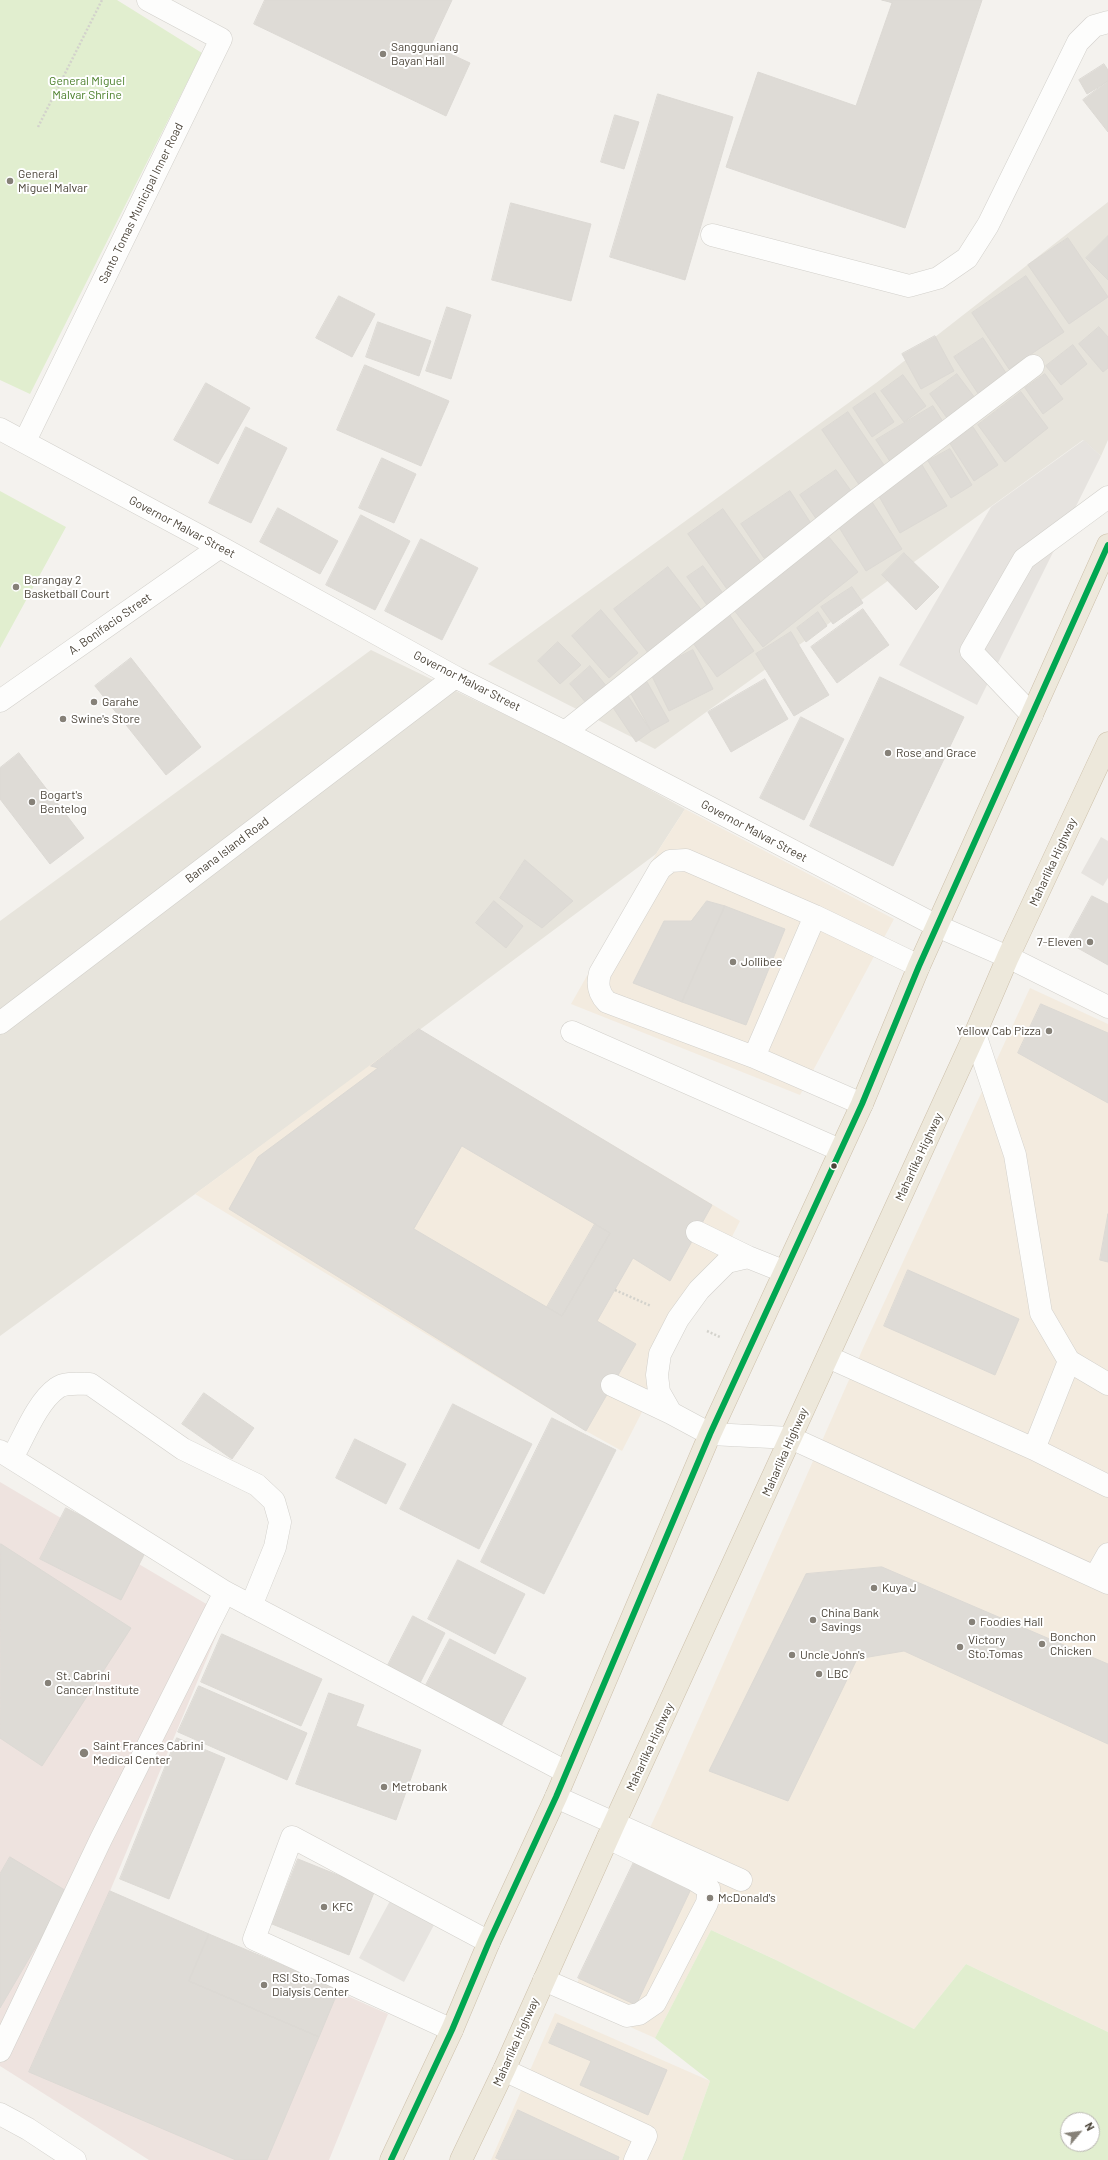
<!DOCTYPE html>
<style>
body{margin:0}
#map{position:relative;width:1108px;height:2160px;overflow:hidden;background:#f4f2ee;font-family:Barlow,sans-serif}
canvas{display:block}
.north{position:absolute;left:1060px;top:2112px;width:40px;height:40px;box-sizing:border-box;background:#fff;border:1px solid #b7b4b0;border-radius:50%;rotate:61deg;font-size:11px;font-weight:700;line-height:16px;text-align:center;color:#4b4439}
.north::after{content:'';display:block;margin:auto;width:14px;height:18px;background:#868178;clip-path:polygon(50% 0,100% 100%,50% 72%,0 100%)}
</style>
<div id="map">
<canvas width="1108" height="2160"></canvas>
<div class="north">N</div>
</div>
<script>
const context = document.querySelector('canvas').getContext('2d');
context.lineJoin = 'round';
function paint(path, color) { context.fillStyle = color; context.fill(path, 'evenodd'); }
function trace(path, color, width, dash) { context.strokeStyle = color; context.lineWidth = width; context.lineCap = dash ? 'butt' : 'round'; context.setLineDash(dash || []); context.stroke(path); }
function label(font, color, halo, rows, align = 'center') {
  context.font = font + ' Barlow,sans-serif'; context.lineWidth = 4; context.setLineDash([]); context.textBaseline = 'middle'; context.strokeStyle = halo; context.fillStyle = color; for (const [text, x, y, turn = 0] of rows) {
    context.save(); context.translate(x, y); context.rotate((+turn || 0) * Math.PI / 180); context.textAlign = isNaN(turn) ? turn : align; if (halo) context.strokeText(text, 0, 0); context.fillText(text, 0, 0); context.restore();
  }
}
const residential = new Path2D(`
 M1108,202V440L1101,456L1083,440L655,749L488,664L876,383Z
 M371,650L578,750L685,809L656,854L371,1066L0,1336V921Z`);
const commercial = new Path2D(`
 M685,809L894,919L800,1095L571,1004L656,854Z
 M1030,988L1108,1024V2032L966,1964L914,2029L776,1960L711,1930L655,2038L569,2000L662,1802L864,1346Z
 M419,1029L740,1221L622,1451L586,1431L195,1194Z
 M555,2013L710,2081L682,2160H491Z`);
const medical = new Path2D(`
 M0,1482L225,1615L110,1891L388,2014L329,2160H149L0,2066Z`);
const green = new Path2D(`
 M0,0H117L202,53L30,394L0,380Z
 M0,491L66,527L0,648Z
 M711,1930L776,1960L914,2029L966,1964L1108,2032V2160H682L710,2081L655,2038ZM1068,2120H1092V2144H1068Z`);
const parking = new Path2D(`
 M1084,440L1101,456L977,705L899,665L991,507Z
 M1101,837L1108,841V878L1103,886L1081,873Z
 M391,1899L435,1923L404,1982L359,1958Z`);
const building = new Path2D(`
 M265,0H452L431,45L470,63L446,116L254,24Z
 M882,0H982L905,228L726,167L758,72L856,106L892,3Z
 M1104,64L1108,70V81L1087,94L1079,80Z
 M1108,81V132L1083,100Z
 M658,94L733,117L685,280L610,257Z
 M615,115L639,122L624,169L601,162Z
 M511,203L591,224L571,301L492,280Z
 M1108,236V280L1086,258Z
 M1068,238L1108,297L1069,324L1028,265Z
 M1026,276L1064,332L1009,369L972,313Z
 M339,296L375,314L352,357L316,338Z
 M447,307L471,315L451,379L426,371Z
 M378,322L431,341L419,376L366,357Z
 M1099,327L1108,337V368L1103,372L1079,344Z
 M935,336L954,371L921,389L902,354Z
 M983,338L1008,376L979,395L954,357Z
 M1073,345L1087,364L1061,385L1046,366Z
 M365,365L449,401L421,466L337,430Z
 M957,374L975,398L947,418L930,394Z
 M1045,374L1063,399L1043,414L1025,388Z
 M903,375L926,406L904,422L881,391Z
 M206,383L250,408L218,464L174,440Z
 M1021,392L1048,428L1005,462L978,425Z
 M875,393L894,422L872,437L853,408Z
 M933,406L947,428L891,463L876,440Z
 M848,412L888,471L862,489L822,430Z
 M246,427L287,448L251,523L209,503Z
 M973,427L998,465L974,481L949,442Z
 M950,449L972,485L951,498L928,461Z
 M382,458L416,474L394,523L359,508Z
 M922,465L947,506L900,533L876,491Z
 M836,470L854,495L817,520L800,495Z
 M790,491L812,525L764,558L741,524Z
 M872,502L902,549L866,571L837,524Z
 M278,508L338,541L320,574L260,542Z
 M723,509L762,564L727,589L688,534Z
 M361,515L410,541L375,610L326,585Z
 M828,536L858,572L763,647L734,610Z
 M421,539L478,568L442,640L385,611Z
 M904,553L939,587L916,610L882,575Z
 M703,566L725,596L709,608L687,577Z
 M668,567L703,612L649,654L614,609Z
 M852,587L863,603L833,624L821,607Z
 M863,609L889,645L837,683L811,647Z
 M601,610L638,653L609,678L572,636Z
 M818,612L827,626L806,642L797,628Z
 M729,614L754,651L717,677L691,640Z
 M791,632L829,695L794,716L756,654Z
 M558,642L581,665L560,684L538,661Z
 M693,650L713,689L669,711L650,672Z
 M131,658L201,747L166,775L95,686Z
 M590,666L608,688L588,705L570,684Z
 M880,677L964,717L893,866L810,826Z
 M765,679L788,719L731,752L708,712Z
 M647,682L669,721L651,731L630,692Z
 M628,696L651,731L636,742L612,706Z
 M801,717L844,739L804,820L760,798Z
 M19,753L84,838L50,864L0,799V768Z
 M525,860L573,901L542,928L500,898Z
 M1092,896L1108,904V965L1067,942Z
 M494,901L523,926L506,948L476,923Z
 M707,901L725,906L682,1002L633,983L664,921H691Z
 M725,906L785,929L746,1025L682,1002Z
 M1041,1004L1108,1033V1103L1018,1053Z
 M419,1029L712,1205L670,1281L633,1258L597,1321L636,1344L586,1431L229,1209L258,1157L378,1068L371,1066ZM462,1146L610,1233L562,1316L414,1229Z
 M1108,1214V1262L1100,1260Z
 M595,1224L610,1233L562,1316L547,1307Z
 M908,1270L1019,1319L995,1375L884,1326Z
 M204,1393L254,1428L232,1459L182,1424Z
 M453,1404L532,1444L479,1549L400,1509Z
 M552,1418L616,1450L544,1594L481,1562Z
 M355,1439L406,1464L386,1504L336,1478Z
 M66,1508L147,1549L121,1600L40,1559Z
 M1,1544L131,1628L42,1766L0,1738Z
 M458,1560L525,1594L495,1654L428,1619Z
 M882,1567L1108,1664V1744L904,1651L857,1659L788,1801L709,1771L806,1574Z
 M413,1616L445,1633L417,1689L384,1673Z
 M222,1634L322,1679L301,1726L201,1682Z
 M450,1639L526,1678L501,1726L425,1687Z
 M199,1686L307,1733L287,1780L178,1732Z
 M329,1693L364,1705L356,1726L421,1750L396,1820L296,1784Z
 M177,1738L225,1758L169,1899L120,1879Z
 M10,1857L68,1892L0,2008V1874Z
 M298,1859L375,1890L349,1955L272,1924Z
 M634,1862L691,1889L636,2005L578,1978Z
 M110,1891L209,1934L189,1981L319,2037L267,2160H236L29,2072Z
 M209,1934L339,1989L319,2037L189,1981Z
 M558,2023L667,2070L648,2115L580,2085L591,2061L549,2043Z
 M518,2110L619,2157L618,2160H500L496,2158Z`);
const path = new Path2D(`
 M38,127L102,0
 M615,1290L651,1306
 M707,1331L720,1337`);
const minor = new Path2D(`
 M712,235L909,286L938,278L967,258L988,225L1078,42L1094,26L1108,22
 M0,429L220,547L455,677L565,732L937,926L1008,957L1108,1007
 M25,441L221,39L148,0
 M0,701L220,547
 M1032,715L971,651L1024,559L1108,497
 M565,732L854,502L1033,366
 M0,1023L455,677
 M572,1032L840,1150
 M975,1034L1015,1155L1041,1313L1069,1361L1108,1384
 M754,1057L815,916
 M862,1104L754,1057L607,1002C598,993 597,984 600,973L660,869L670,861L686,860L815,916L919,966
 M697,1232L748,1257
 M783,1271L748,1257L727,1262L699,1290L678,1319L660,1354L657,1375L659,1392L671,1413L710,1434L791,1438L1108,1583
 M828,1357L1034,1449L1108,1486
 M612,1385L671,1413
 M1034,1449L1069,1361
 M0,1451L225,1592L566,1772
 M12,1458C24,1437 37,1402 57,1388C65,1382 80,1384 90,1384L183,1449L257,1485L274,1501L280,1522L275,1547L251,1606
 M1095,1577L1108,1554
 M556,1797L741,1880
 M544,1980L627,2016L639,2014L655,2003L707,1903L709,1889L693,1879L608,1838
 M452,2030L254,1939L292,1837L489,1942
 M0,2051L101,1839L225,1592
 M504,2070L646,2136L635,2160
 M0,2114L28,2129L75,2160`);
const highway = new Path2D(`
 M391,2160L452,2030L489,1942L556,1797L710,1434L862,1104L919,966L1108,545
 M461,2160L504,2070L614,1824L975,1034L1008,957L1108,743`);
const bus1 = new Path2D(`
 M391,2160L452,2030L489,1942L556,1797L710,1434L862,1104L919,966L1108,545`);
const markers = [
 [383,54,4,"#868178"],
 [10,181,4,"#868178"],
 [16,587,4,"#868178"],
 [94,702,4,"#868178"],
 [63,719,4,"#868178"],
 [888,753,4,"#868178"],
 [32,802,4,"#868178"],
 [1090,942,4,"#868178"],
 [733,962,4,"#868178"],
 [1049,1031,4,"#868178"],
 [834,1166,3.5,"#4b4439"],
 [874,1588,4,"#868178"],
 [813,1620,4,"#868178"],
 [972,1622,4,"#868178"],
 [1042,1644,4,"#868178"],
 [960,1647,4,"#868178"],
 [792,1655,4,"#868178"],
 [819,1674,4,"#868178"],
 [48,1683,4,"#868178"],
 [84,1753,5,"#868178"],
 [384,1787,4,"#868178"],
 [710,1898,4,"#868178"],
 [324,1907,4,"#868178"],
 [264,1985,4,"#868178"]
];
const poiNames = [
 ["Sangguniang",391,47],
 ["Bayan Hall",391,61],
 ["General",18,174],
 ["Miguel Malvar",18,188],
 ["Barangay 2",24,580],
 ["Basketball Court",24,594],
 ["Garahe",102,702],
 ["Swine's Store",71,719],
 ["Rose and Grace",896,753],
 ["Bogart's",40,795],
 ["Bentelog",40,809],
 ["7-Eleven",1082,942,"right"],
 ["Jollibee",741,962],
 ["Yellow Cab Pizza",1041,1031,"right"],
 ["Kuya J",882,1588],
 ["China Bank",821,1613],
 ["Savings",821,1627],
 ["Foodies Hall",980,1622],
 ["Bonchon",1050,1637],
 ["Chicken",1050,1651],
 ["Victory",968,1640],
 ["Sto.Tomas",968,1654],
 ["Uncle John's",800,1655],
 ["LBC",827,1674],
 ["St. Cabrini",56,1676],
 ["Cancer Institute",56,1690],
 ["Saint Frances Cabrini",93,1746],
 ["Medical Center",93,1760],
 ["Metrobank",392,1787],
 ["McDonald's",718,1898],
 ["KFC",332,1907],
 ["RSI Sto. Tomas",272,1978],
 ["Dialysis Center",272,1992]
];
const parkNames = [
 ["General Miguel",87,81],
 ["Malvar Shrine",87,95]
];
const streetNames = [
 ["Santo Tomas Municipal Inner Road",141,203,-64],
 ["Governor Malvar Street",182,527,28],
 ["A. Bonifacio Street",110,624,-35],
 ["Governor Malvar Street",467,681,27],
 ["Governor Malvar Street",754,831,28],
 ["Banana Island Road",227,850,-37],
 ["Maharlika Highway",1053,862,-65],
 ["Maharlika Highway",919,1157,-65],
 ["Maharlika Highway",785,1452,-66],
 ["Maharlika Highway",650,1747,-65],
 ["Maharlika Highway",516,2042,-66]
];
paint(residential, '#e7e4dc');
paint(commercial, '#f3ebdf');
paint(medical, '#eee3df');
paint(green, '#e1eecf');
paint(parking, '#e6e3df');
paint(building, '#dedbd6');
trace(building, '#dcd9d4', 1);
trace(minor, '#d2d0cb', 23);
trace(highway, '#ccbfa9', 23);
trace(path, '#d3d2cc', 2.5, [2, 2]);
trace(minor, '#fdfdfc', 22);
trace(highway, '#ede8db', 22);
trace(bus1, '#00a651', 6);
for (const [x, y, r, color] of markers) { const dot = new Path2D(); dot.arc(x, y, r, 0, 2 * Math.PI); context.fillStyle = color; context.fill(dot); trace(dot, '#fff', 1.5); }
label('12px', '#4b4439', '#fff', poiNames, 'left');
label('12px', '#4a7f2a', '#fff', parkNames);
label('12px', '#4b4439', '#fff', streetNames);
</script>
